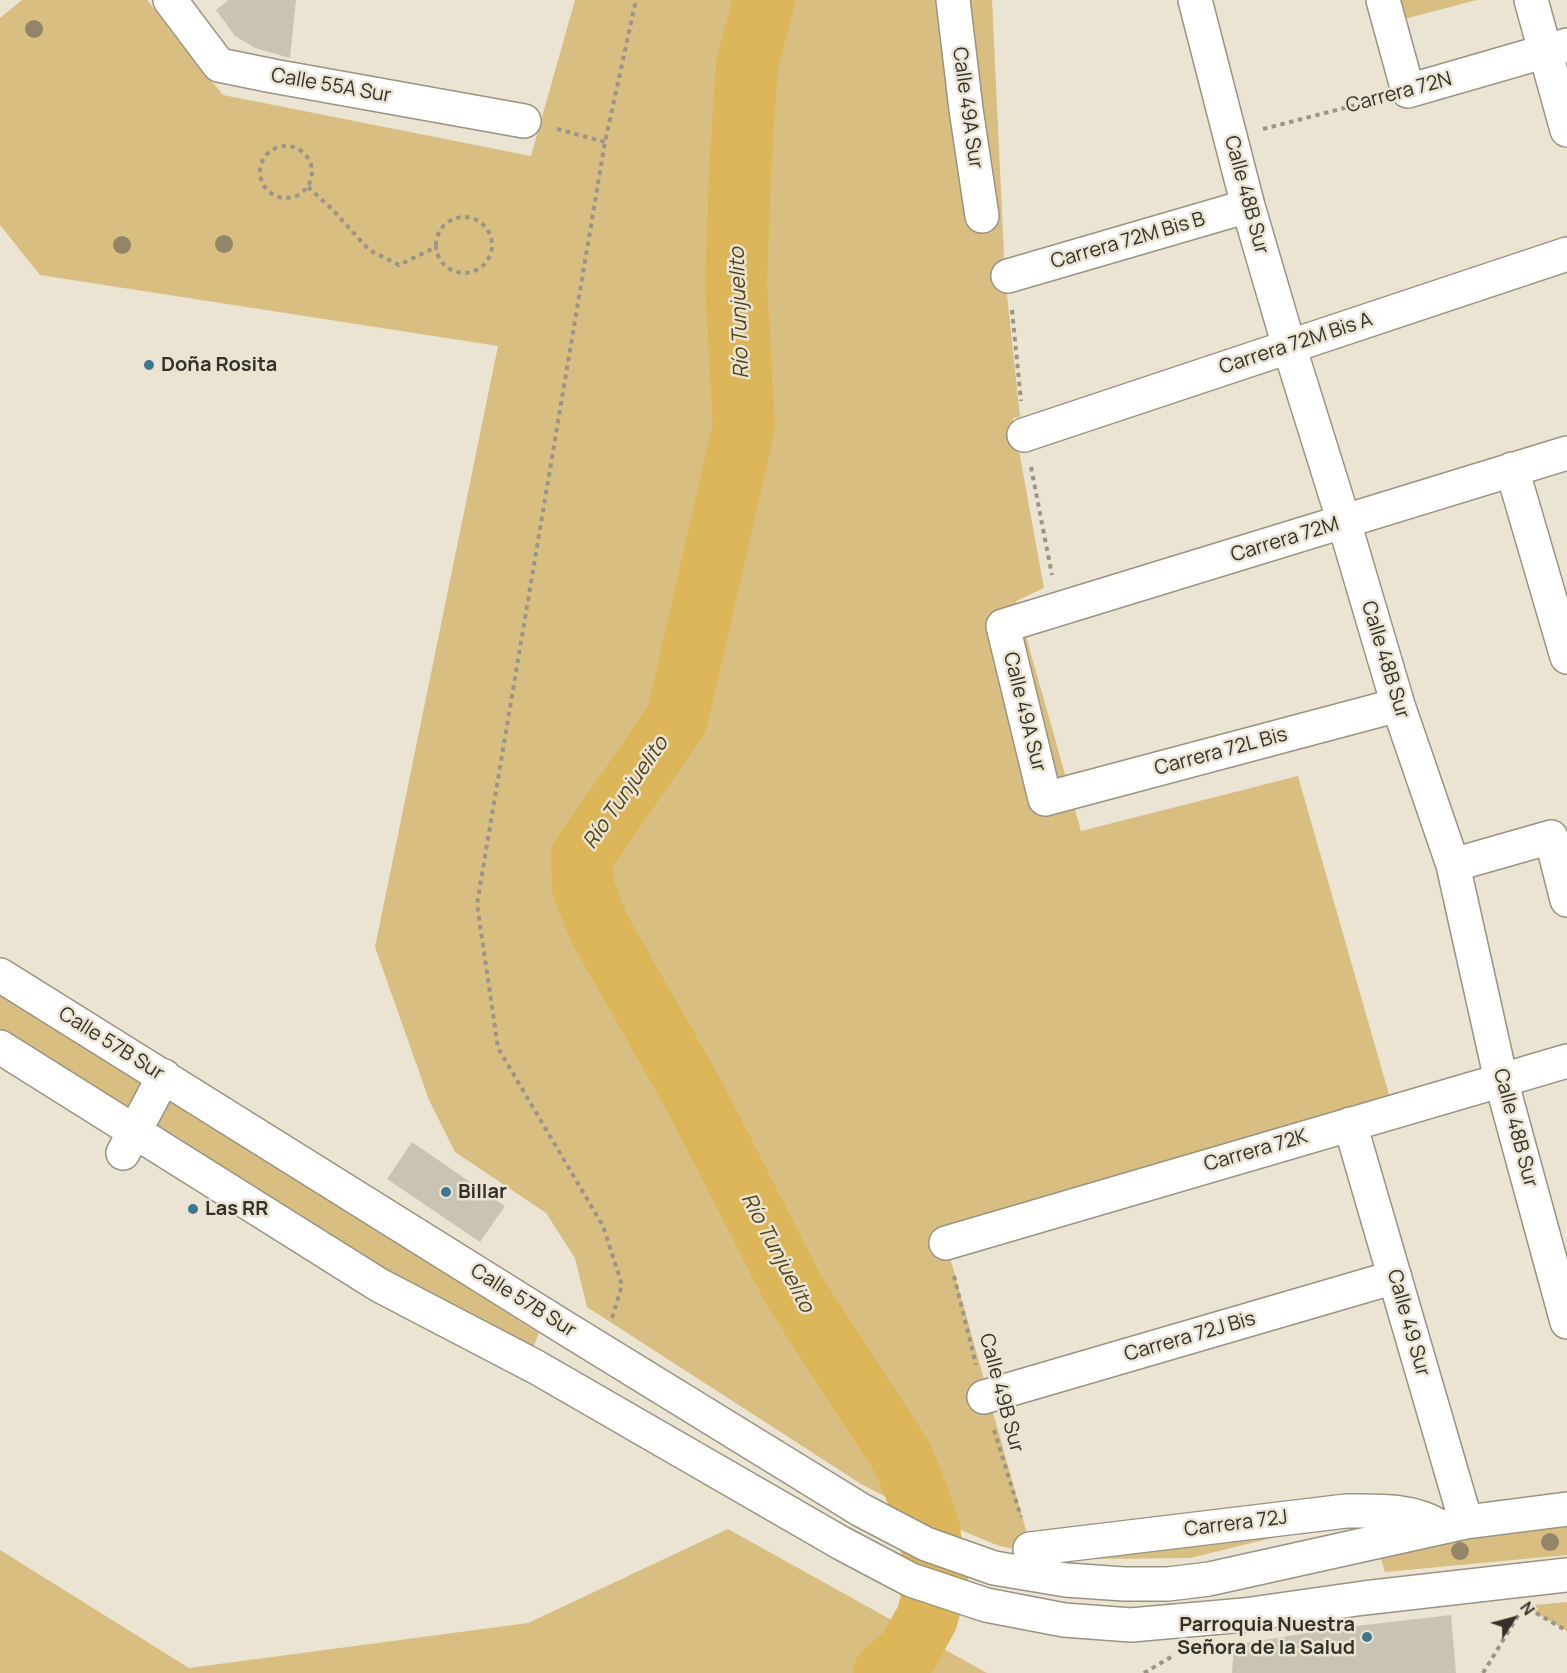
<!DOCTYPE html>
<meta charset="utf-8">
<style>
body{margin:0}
#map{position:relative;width:1567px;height:1673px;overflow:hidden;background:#ece4d2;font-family:Manrope,sans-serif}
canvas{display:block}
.north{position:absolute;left:1483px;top:1589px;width:60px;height:60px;-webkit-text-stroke:4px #ece4d2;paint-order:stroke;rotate:54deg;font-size:16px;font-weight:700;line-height:24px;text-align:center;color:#34312a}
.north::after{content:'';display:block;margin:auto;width:21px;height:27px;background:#34312a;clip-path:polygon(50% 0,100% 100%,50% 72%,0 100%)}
</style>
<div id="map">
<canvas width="1567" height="1673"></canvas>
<div class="north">N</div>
</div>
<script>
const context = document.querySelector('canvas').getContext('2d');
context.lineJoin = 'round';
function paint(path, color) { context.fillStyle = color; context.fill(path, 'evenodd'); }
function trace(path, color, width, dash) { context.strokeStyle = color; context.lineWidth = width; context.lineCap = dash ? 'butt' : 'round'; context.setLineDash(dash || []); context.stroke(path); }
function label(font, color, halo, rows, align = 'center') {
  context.font = font + ' Manrope,sans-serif'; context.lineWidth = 5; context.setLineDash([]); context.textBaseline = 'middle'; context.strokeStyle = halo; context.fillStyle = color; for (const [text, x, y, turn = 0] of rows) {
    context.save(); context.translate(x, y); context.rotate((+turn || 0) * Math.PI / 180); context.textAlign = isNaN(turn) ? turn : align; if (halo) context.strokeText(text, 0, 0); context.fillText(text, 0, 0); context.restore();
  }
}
const green = new Path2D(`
 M22,0H147L223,95L531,156L575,0H992L1005,276L1020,417L1013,418L1044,588L1016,601L1081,831L1298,776L1392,1105L946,1243L1032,1552L999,1546L905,1507L861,1484L587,1307L575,1258L546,1213L455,1152L429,1100L375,947L498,346L40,275L0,225V18Z
 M1399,0H1477L1404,19Z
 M0,992L539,1333L532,1350L369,1260L0,1030Z
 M1567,1520V1555L1385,1572L1381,1559L1492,1532Z
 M728,1529L987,1673H0V1550L189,1668L528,1623Z
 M1301,1531L1190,1558L1083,1559Z
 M1567,1602V1631L1524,1606Z`);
const river = new Path2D(`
 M764,0L747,65L740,171L736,284L744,426L677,719L582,856L583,887L599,928L695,1097L793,1289L902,1457L919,1498L929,1530L937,1579L927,1618L908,1652L884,1673`);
const building = new Path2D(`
 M229,0H296L290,58L255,48L235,36L216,10Z
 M412,1142L505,1206L480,1242L387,1179Z
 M1451,1615L1456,1673H1232L1234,1645L1330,1629Z`);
const path = new Path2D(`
 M557,129L605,142
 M1263,129L1375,100
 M260 172a26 26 0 1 1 52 0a26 26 0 1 1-52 0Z
 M308,187L332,209L369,250L399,265L436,247
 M436 245a28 28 0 1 1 56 0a28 28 0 1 1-56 0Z
 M1012,310L1021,401
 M1031,467L1052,575
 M954,1276L976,1365
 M612,1318L622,1285L603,1226L498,1048L477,904L605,142L636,0
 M994,1430L1021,1517
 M1536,1613L1567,1631
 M1144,1673L1171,1657
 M1483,1673L1519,1614`);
const minor = new Path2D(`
 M170,0L219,65L273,76L524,121
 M953,0L966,109L982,216
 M1195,0L1248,206L1289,346L1344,522L1398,705L1453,865L1501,1080L1567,1322
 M1383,0L1408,91L1567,45
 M1531,0L1567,130
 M1008,276L1248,206
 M1024,435L1567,254
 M1512,469L1567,657
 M1398,705L1045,799L1003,626L1567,453
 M1453,865L1551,837L1567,900
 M0,975L562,1326L861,1510L926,1544L994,1568L1066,1580L1124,1584H1168L1209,1579L1466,1522L1567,1509
 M0,1047L379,1285L536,1367L841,1543L911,1580L986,1605L1064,1620L1131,1625L1244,1615L1364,1598L1567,1575
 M1350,1124L1466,1522
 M123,1153L164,1076
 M946,1243L1567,1061
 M984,1397L1395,1277
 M1030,1549L1346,1511C1377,1511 1411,1509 1439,1526`);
const trees = [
 [34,29],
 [224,244],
 [122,245],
 [1550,1542],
 [1460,1551]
];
const markers = [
 [149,365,6,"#3d7790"],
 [446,1192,6,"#3d7790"],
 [193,1209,6,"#3d7790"],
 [1367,1637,6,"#3d7790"]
];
const streetNames = [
 ["Calle 55A Sur",331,86,10],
 ["Carrera 72N",1399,93,-15],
 ["Calle 49A Sur",967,108,82],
 ["Calle 48B Sur",1246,195,75],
 ["Carrera 72M Bis B",1128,241,-16],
 ["Carrera 72M Bis A",1296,344,-18],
 ["Carrera 72M",1285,540,-17],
 ["Calle 48B Sur",1385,660,73],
 ["Calle 49A Sur",1024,712,76],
 ["Carrera 72L Bis",1221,752,-15],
 ["Calle 57B Sur",111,1044,32],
 ["Calle 48B Sur",1515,1128,75],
 ["Carrera 72K",1256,1151,-16],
 ["Calle 57B Sur",523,1301,32],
 ["Calle 49 Sur",1408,1323,74],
 ["Carrera 72J Bis",1190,1337,-16],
 ["Calle 49B Sur",1001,1393,75],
 ["Carrera 72J",1236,1524,-7]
];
const poiNames = [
 ["Doña Rosita",161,365],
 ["Billar",458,1192],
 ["Las RR",205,1209],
 ["Parroquia Nuestra",1355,1625,"right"],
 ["Señora de la Salud",1355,1648,"right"]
];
const waterNames = [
 ["Río Tunjuelito",740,313,-92],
 ["Río Tunjuelito",626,793,-55],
 ["Río Tunjuelito",777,1253,62]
];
paint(green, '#d8be81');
trace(river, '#dcb659', 62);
paint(building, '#cbc3b2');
trace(minor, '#9a9382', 36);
trace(path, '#9b9588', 4, [4.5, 4.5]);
trace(minor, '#fff', 33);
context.fillStyle = '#938668';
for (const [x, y] of trees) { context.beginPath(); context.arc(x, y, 9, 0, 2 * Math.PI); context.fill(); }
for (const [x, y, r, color] of markers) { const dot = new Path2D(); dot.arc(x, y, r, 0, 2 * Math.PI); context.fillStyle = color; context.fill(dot); trace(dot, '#ece4d2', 2); }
label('20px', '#34312a', '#ece4d2', streetNames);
label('bold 20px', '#34312a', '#ece4d2', poiNames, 'left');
label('italic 21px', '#52421a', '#ece4d2', waterNames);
</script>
